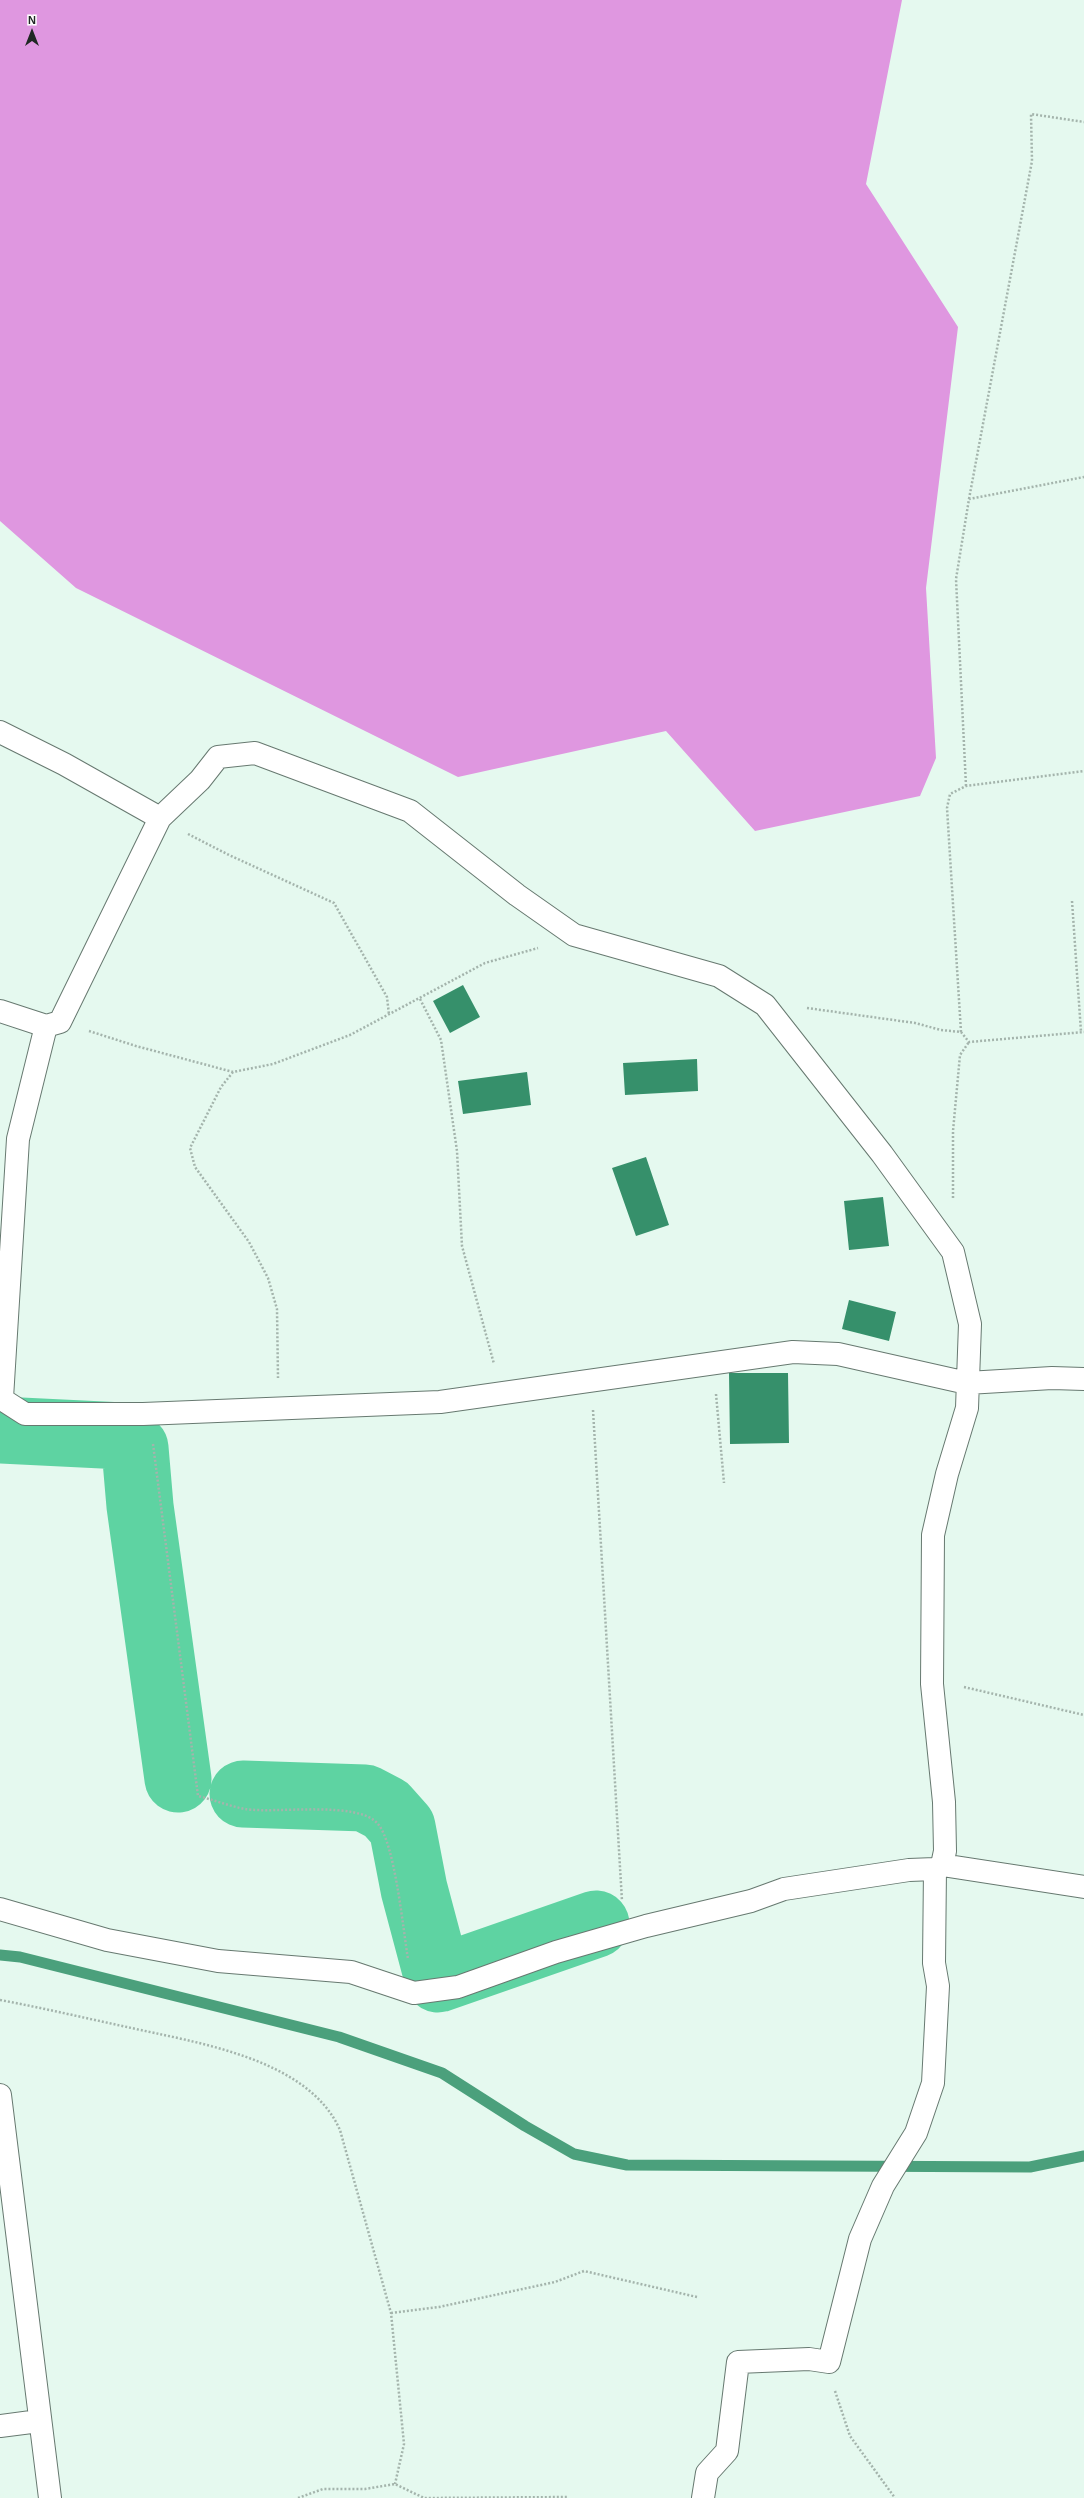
<!DOCTYPE html>
<style>
body{margin:0}
#map{position:relative;width:1084px;height:2498px;overflow:hidden;background:#e5f9ef;font-family:Helvetica,sans-serif}
canvas{display:block}
.north{position:absolute;left:12px;top:12px;width:40px;height:40px;-webkit-text-stroke:3px #fff;paint-order:stroke;rotate:0deg;font-size:11px;font-weight:700;line-height:16px;text-align:center;color:#202824}
.north::after{content:'';display:block;margin:auto;width:14px;height:18px;background:#202824;clip-path:polygon(50% 0,100% 100%,50% 72%,0 100%)}
</style>
<div id="map">
<canvas width="1084" height="2498"></canvas>
<div class="north">N</div>
</div>
<script>
const context = document.querySelector('canvas').getContext('2d');
context.lineJoin = 'round';
function paint(path, color) { context.fillStyle = color; context.fill(path, 'evenodd'); }
function trace(path, color, width, dash) { context.strokeStyle = color; context.lineWidth = width; context.lineCap = dash ? 'butt' : 'round'; context.setLineDash(dash || []); context.stroke(path); }
const forest = new Path2D(`
 M0,0H902L866,184L958,327L926,588L936,758L920,796L755,831L666,731L458,777L76,588L0,521Z`);
const stream = new Path2D(`
 M0,1955L20,1957L339,2037L442,2073L525,2126L574,2154L627,2165L1030,2167L1084,2156`);
const river = new Path2D(`
 M0,1430L123,1436L135,1448L140,1506L178,1779
 M243,1794L365,1798L386,1809L402,1827L414,1889L438,1979L596,1924`);
const building = new Path2D(`
 M463,985L480,1017L450,1033L433,1001Z
 M697,1059L698,1091L625,1095L623,1063Z
 M527,1072L531,1105L463,1114L458,1081Z
 M646,1157L669,1225L636,1236L612,1168Z
 M883,1197L889,1246L849,1250L844,1201Z
 M849,1300L896,1312L889,1341L842,1329Z
 M729,1373H788L789,1443L730,1444Z`);
const path = new Path2D(`
 M969,499L1032,161L1031,114L1084,122
 M966,786L956,579L969,499L1084,477
 M188,834L229,855L334,903L387,997L389,1015
 M1072,901L1081,1032
 M420,999L441,1040L457,1151L462,1246L494,1364
 M807,1008L915,1023L941,1030L961,1032L969,1042L1084,1032
 M89,1031L136,1046L233,1072L273,1064L350,1035L485,963L538,948
 M961,1032L947,808L950,794L966,786L1084,771
 M233,1072L221,1087L190,1148L195,1167L249,1242L268,1278L277,1309L278,1378
 M953,1198V1131L960,1055L969,1042
 M716,1394L724,1483
 M593,1410L622,1901
 M153,1444L198,1796C214,1800 229,1806 245,1809C275,1814 358,1800 378,1824C395,1844 403,1929 408,1959
 M964,1687L1084,1715
 M0,2000C43,2008 85,2018 127,2027C197,2043 308,2058 340,2130L391,2313L404,2444L395,2484
 M391,2313L439,2307L555,2282L584,2271L697,2297
 M835,2391L850,2436L895,2498
 M298,2498L323,2489H365L395,2484L424,2498L568,2497`);
const street = new Path2D(`
 M0,732L64,764L160,818
 M0,1011L46,1026L60,1022L160,818L200,780L218,757L255,753L410,811L517,895L574,935L719,976L765,1005L882,1154L953,1252L970,1324L967,1408L947,1474L933,1535L932,1684L944,1802L945,1851L942,1865
 M0,1398L25,1414H143L440,1402L793,1352L838,1354L967,1383L1052,1378L1084,1379
 M2,1398L18,1139L46,1026
 M0,1909L107,1940L218,1961L351,1972L414,1993L458,1987L556,1952L646,1926L751,1901L784,1889L909,1870L935,1869L942,1865L1084,1887
 M0,2095L50,2498
 M0,2426L39,2421
 M703,2498L707,2473L727,2451L738,2362L809,2359L829,2362L860,2239L883,2186L916,2133L933,2083L938,1986L934,1963L935,1869`);
paint(forest, '#df97e0');
trace(stream, '#4ba07c', 11);
trace(river, '#5ed3a2', 67);
paint(building, '#36906b');
trace(street, '#677970', 24);
trace(path, '#a4b4ac', 2.5, [2, 2]);
trace(street, '#fff', 22);
</script>
